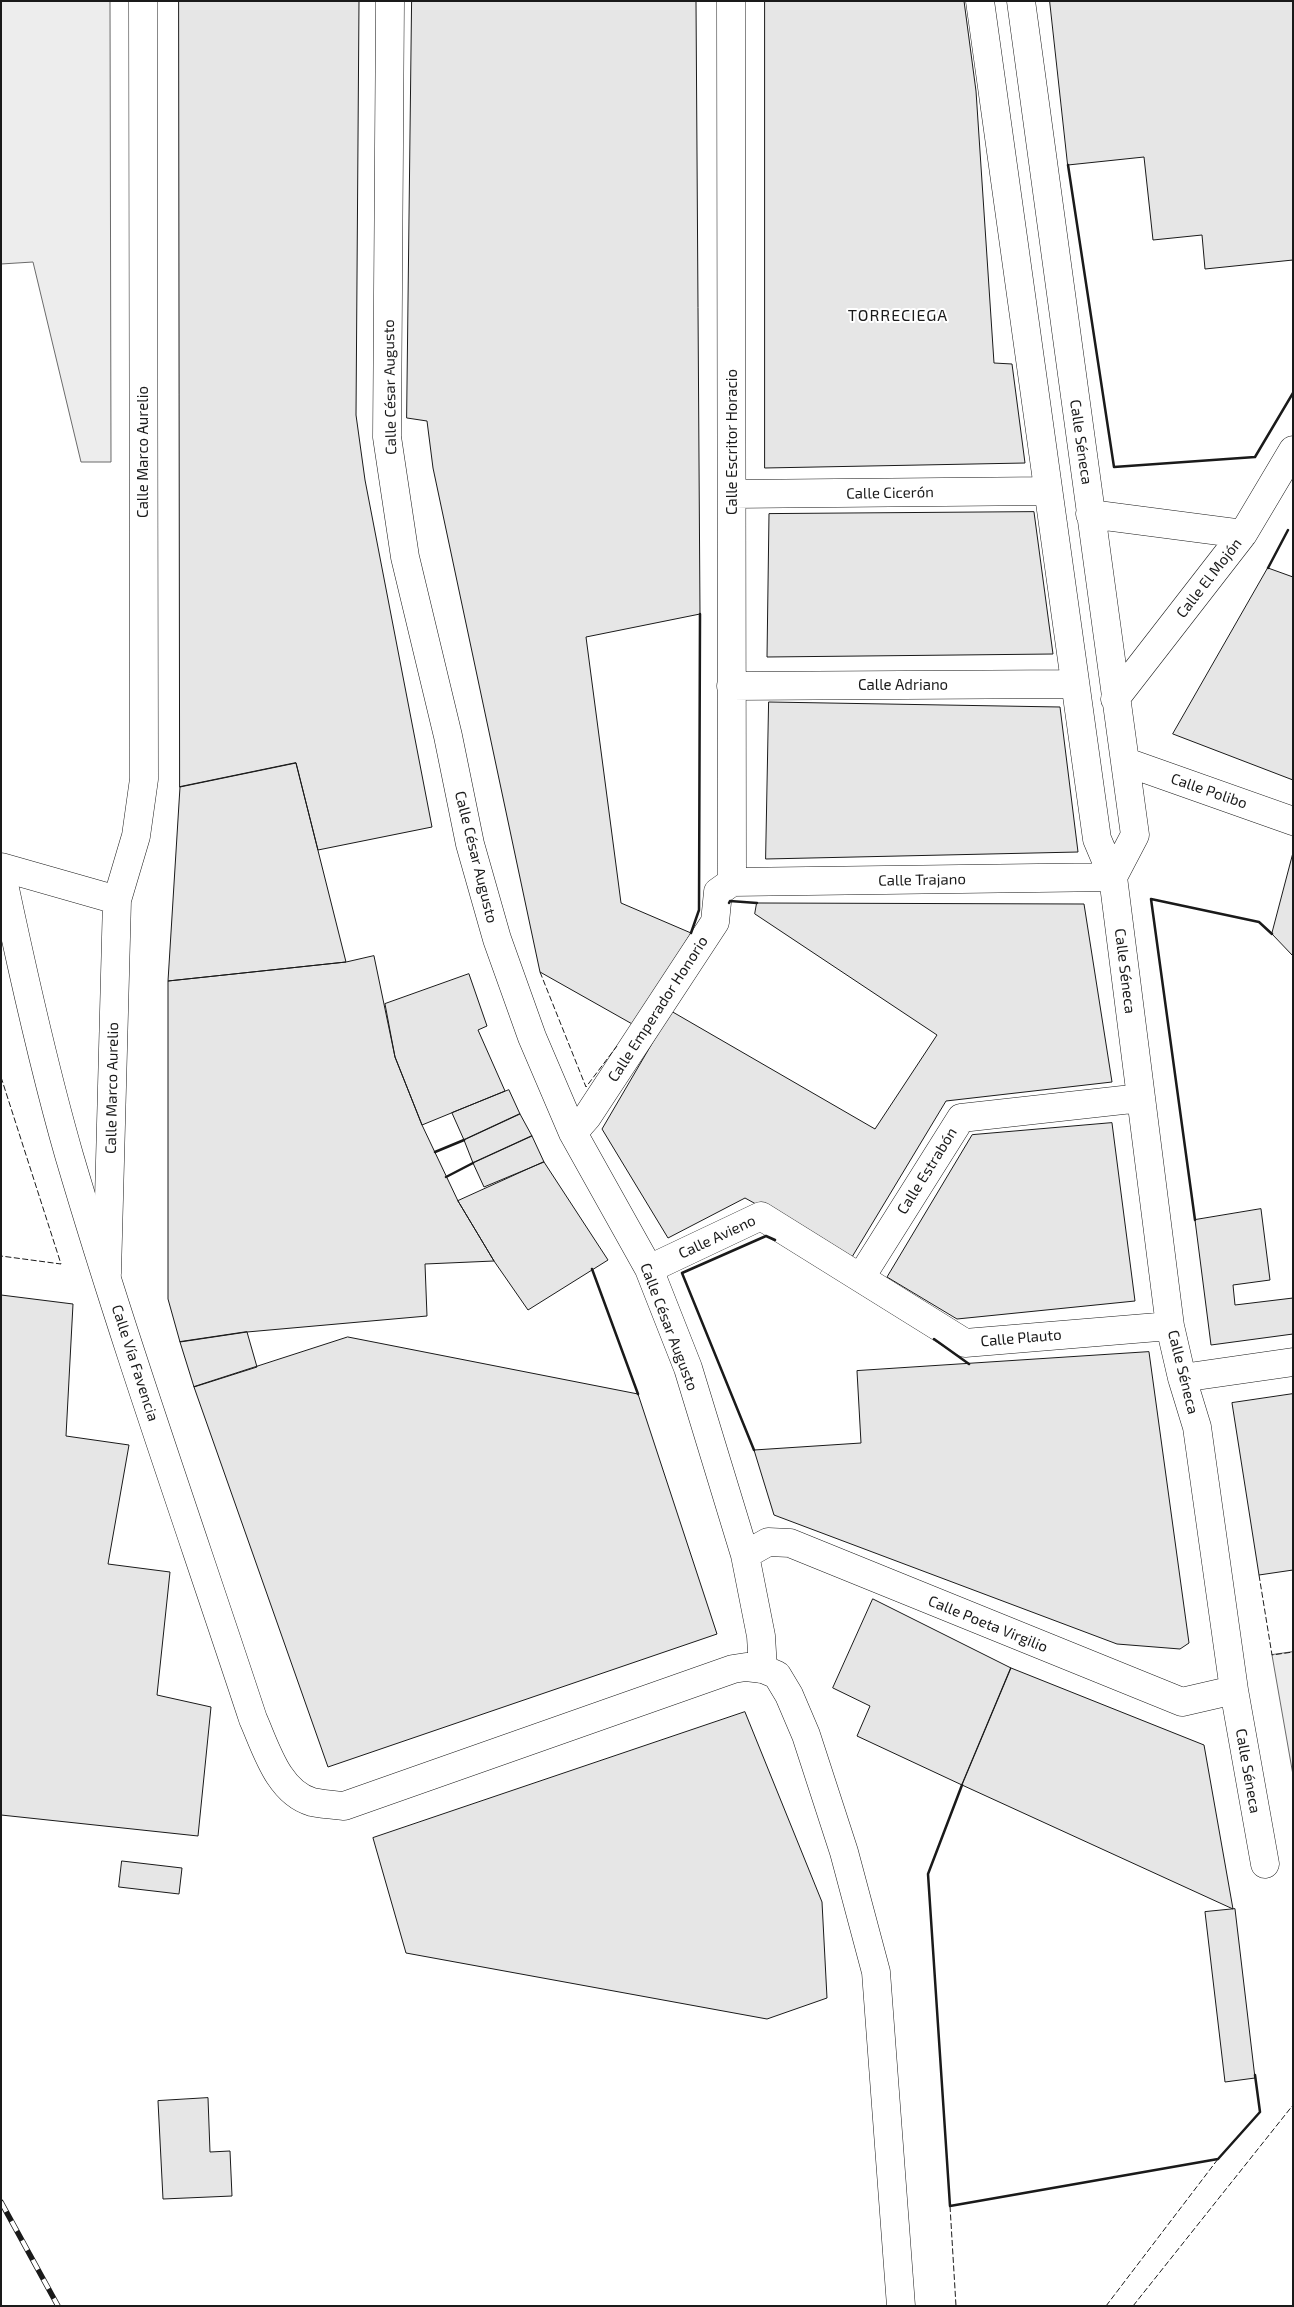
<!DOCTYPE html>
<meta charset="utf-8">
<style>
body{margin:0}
#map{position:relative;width:1294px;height:2307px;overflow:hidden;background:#fff;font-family:"Exo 2",sans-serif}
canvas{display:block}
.frame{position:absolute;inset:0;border:2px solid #1a1a1a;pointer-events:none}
</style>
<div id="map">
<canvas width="1294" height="2307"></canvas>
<div class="frame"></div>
</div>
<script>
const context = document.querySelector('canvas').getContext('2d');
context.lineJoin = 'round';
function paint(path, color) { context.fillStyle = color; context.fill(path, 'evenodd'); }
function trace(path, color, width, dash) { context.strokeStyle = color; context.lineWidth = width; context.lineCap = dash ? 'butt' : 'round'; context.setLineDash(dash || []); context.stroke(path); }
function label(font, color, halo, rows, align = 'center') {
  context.font = font + ' "Exo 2",sans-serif'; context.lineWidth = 4; context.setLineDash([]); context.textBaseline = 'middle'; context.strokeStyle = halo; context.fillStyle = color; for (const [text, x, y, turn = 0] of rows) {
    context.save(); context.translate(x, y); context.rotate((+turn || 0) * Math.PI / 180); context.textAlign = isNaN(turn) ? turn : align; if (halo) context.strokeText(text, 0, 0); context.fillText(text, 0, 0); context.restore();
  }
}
const built = new Path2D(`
 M1,1H110L111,462H81L33,262L1,264Z
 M1293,1652V1775L1272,1655Z`);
const building = new Path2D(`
 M179,1H359L356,415L365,480L432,827L318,850L296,763L180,787Z
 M412,1H696L700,614L586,637L621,903L691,933L634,1025L540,972L433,468L427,421L407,418Z
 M765,1H964L976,91L994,363L1012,364L1025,463L765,468Z
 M1050,1H1293V260L1205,269L1202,235L1153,240L1144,157L1068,165Z
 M1034,512L1053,654L767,657L769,514Z
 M1268,568L1293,577V780L1173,734Z
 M769,702L1060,707L1078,852L766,859Z
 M296,763L346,962L168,981L180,787Z
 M1293,853V956L1272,934Z
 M757,903L1084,904L1112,1082L946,1101L852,1257L745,1198L668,1238L602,1129L671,1011L875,1129L937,1035L755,914Z
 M374,956L395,1057L422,1125L458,1201L494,1261L425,1264L427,1316L247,1332L180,1342L168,1299V981L346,962Z
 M469,974L487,1026L478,1030L505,1091L422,1125L395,1057L385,1004Z
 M509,1090L520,1114L464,1140L452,1113Z
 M520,1114L532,1136L473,1163L464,1140Z
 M1112,1123L1135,1301L957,1319L887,1277L972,1135Z
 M532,1136L544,1162L484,1187L473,1163Z
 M544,1162L608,1260L528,1310L494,1261L458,1201Z
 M1261,1209L1270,1280L1233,1285L1235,1305L1293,1298V1334L1211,1345L1195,1220Z
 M1,1295L73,1304L66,1436L129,1445L108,1564L170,1572L157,1695L211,1707L198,1836L1,1815Z
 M247,1332L257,1367L194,1387L180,1342Z
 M348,1337L638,1394L717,1634L328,1767L194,1387Z
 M1149,1352L1189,1643L1180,1649L1117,1644L774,1515L754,1450L861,1443L857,1371Z
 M1293,1394V1570L1259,1575L1232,1403Z
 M873,1599L1011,1668L962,1785L857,1736L870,1706L833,1688Z
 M1011,1668L1204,1745L1233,1909L962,1785Z
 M745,1712L822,1902L827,1998L767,2019L406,1953L373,1838Z
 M122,1861L182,1868L179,1894L119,1887Z
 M1235,1909L1255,2078L1225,2082L1205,1912Z
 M208,2098L210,2152L230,2151L232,2196L163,2199L158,2101Z`);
const minor = new Path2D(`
 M390,1L387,437L405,557L448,736L470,844L497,939L532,1037L573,1133L649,1269L688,1368L745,1555L761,1636L763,1669
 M731,1L732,882
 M980,1L1097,839L1113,877L1170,1326L1182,1378L1197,1427L1234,1690L1265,1864
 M1021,1L1135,835L1113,877
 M732,494L1048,491
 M1090,514L1243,534
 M731,686L1074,684
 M1115,699L1243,534L1293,450
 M1126,762L1293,821
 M1,867L117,900L107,1273
 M732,882L1113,877
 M117,900L136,836L144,779L143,1
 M573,1133L587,1117L715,922L718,892L732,882
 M649,1269L761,1216L965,1343L1170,1326
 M861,1277L961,1118L1141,1098
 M1182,1378L1293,1362
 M745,1555L768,1542L790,1543L1182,1702L1234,1690`);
const major = new Path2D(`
 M1,870C21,965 42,1061 69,1155C125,1345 191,1531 253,1719C266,1748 278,1792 312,1802C322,1804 334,1805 344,1806L733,1669L746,1667L763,1669L777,1675L789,1695L806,1735L844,1852L876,1972L901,2306`);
const rail = new Path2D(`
 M1,2202L58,2306`);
const fence = new Path2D(`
 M540,972L586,1087L617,1046
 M1,1077L61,1264L1,1256
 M1259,1575L1272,1655L1293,1652
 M950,2206L956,2306
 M1106,2306L1218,2159
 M1133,2306L1293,2105`);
const wall = new Path2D(`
 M1068,165L1114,467L1255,457L1293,393
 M1268,568L1288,530
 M729,903L730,901L757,903
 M691,933L699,910L700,614
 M435,1152L464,1140
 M446,1177L473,1163
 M1195,1220L1151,899L1259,922L1272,934
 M592,1269L638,1394
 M934,1339L969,1364
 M754,1450L682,1273L766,1236L775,1240
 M962,1785L928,1874L950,2206L1218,2159L1260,2112L1255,2075`);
const streetNames = [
 ["Calle César Augusto",390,387,-91],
 ["Calle Escritor Horacio",732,442,-90],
 ["Calle Séneca",1081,442,82],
 ["Calle Marco Aurelio",143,452,-90],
 ["Calle Cicerón",890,493,-1],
 ["Calle El Mojón",1209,578,-52],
 ["Calle Adriano",903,685],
 ["Calle Polibo",1209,791,19],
 ["Calle César Augusto",476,857,76],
 ["Calle Trajano",922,880,-1],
 ["Calle Séneca",1125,971,83],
 ["Calle Emperador Honorio",658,1009,-57],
 ["Calle Marco Aurelio",112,1088,-89],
 ["Calle Estrabón",927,1171,-58],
 ["Calle Avieno",717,1237,-25],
 ["Calle César Augusto",669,1327,69],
 ["Calle Plauto",1021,1338,-5],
 ["Calle Vía Favencia",135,1363,72],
 ["Calle Séneca",1183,1372,76],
 ["Calle Poeta Virgilio",988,1624,22],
 ["Calle Séneca",1248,1771,80]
];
const neighbourhoodNames = [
 ["TORRECIEGA",898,316]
];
paint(built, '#ededed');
trace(built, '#6a6a6a', 1);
paint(building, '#e6e6e6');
trace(building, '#1a1a1a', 1);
trace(minor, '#1a1a1a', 29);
trace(major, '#1a1a1a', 29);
trace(minor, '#fff', 28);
trace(major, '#fff', 28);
trace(rail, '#1a1a1a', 5.5);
trace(rail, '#fff', 4, [11]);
trace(fence, '#1a1a1a', 1, [6, 2.5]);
trace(wall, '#1a1a1a', 2.5);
label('15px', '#1a1a1a', '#fff', streetNames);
context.letterSpacing = '1px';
label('16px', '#1a1a1a', '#fff', neighbourhoodNames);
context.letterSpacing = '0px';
</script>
